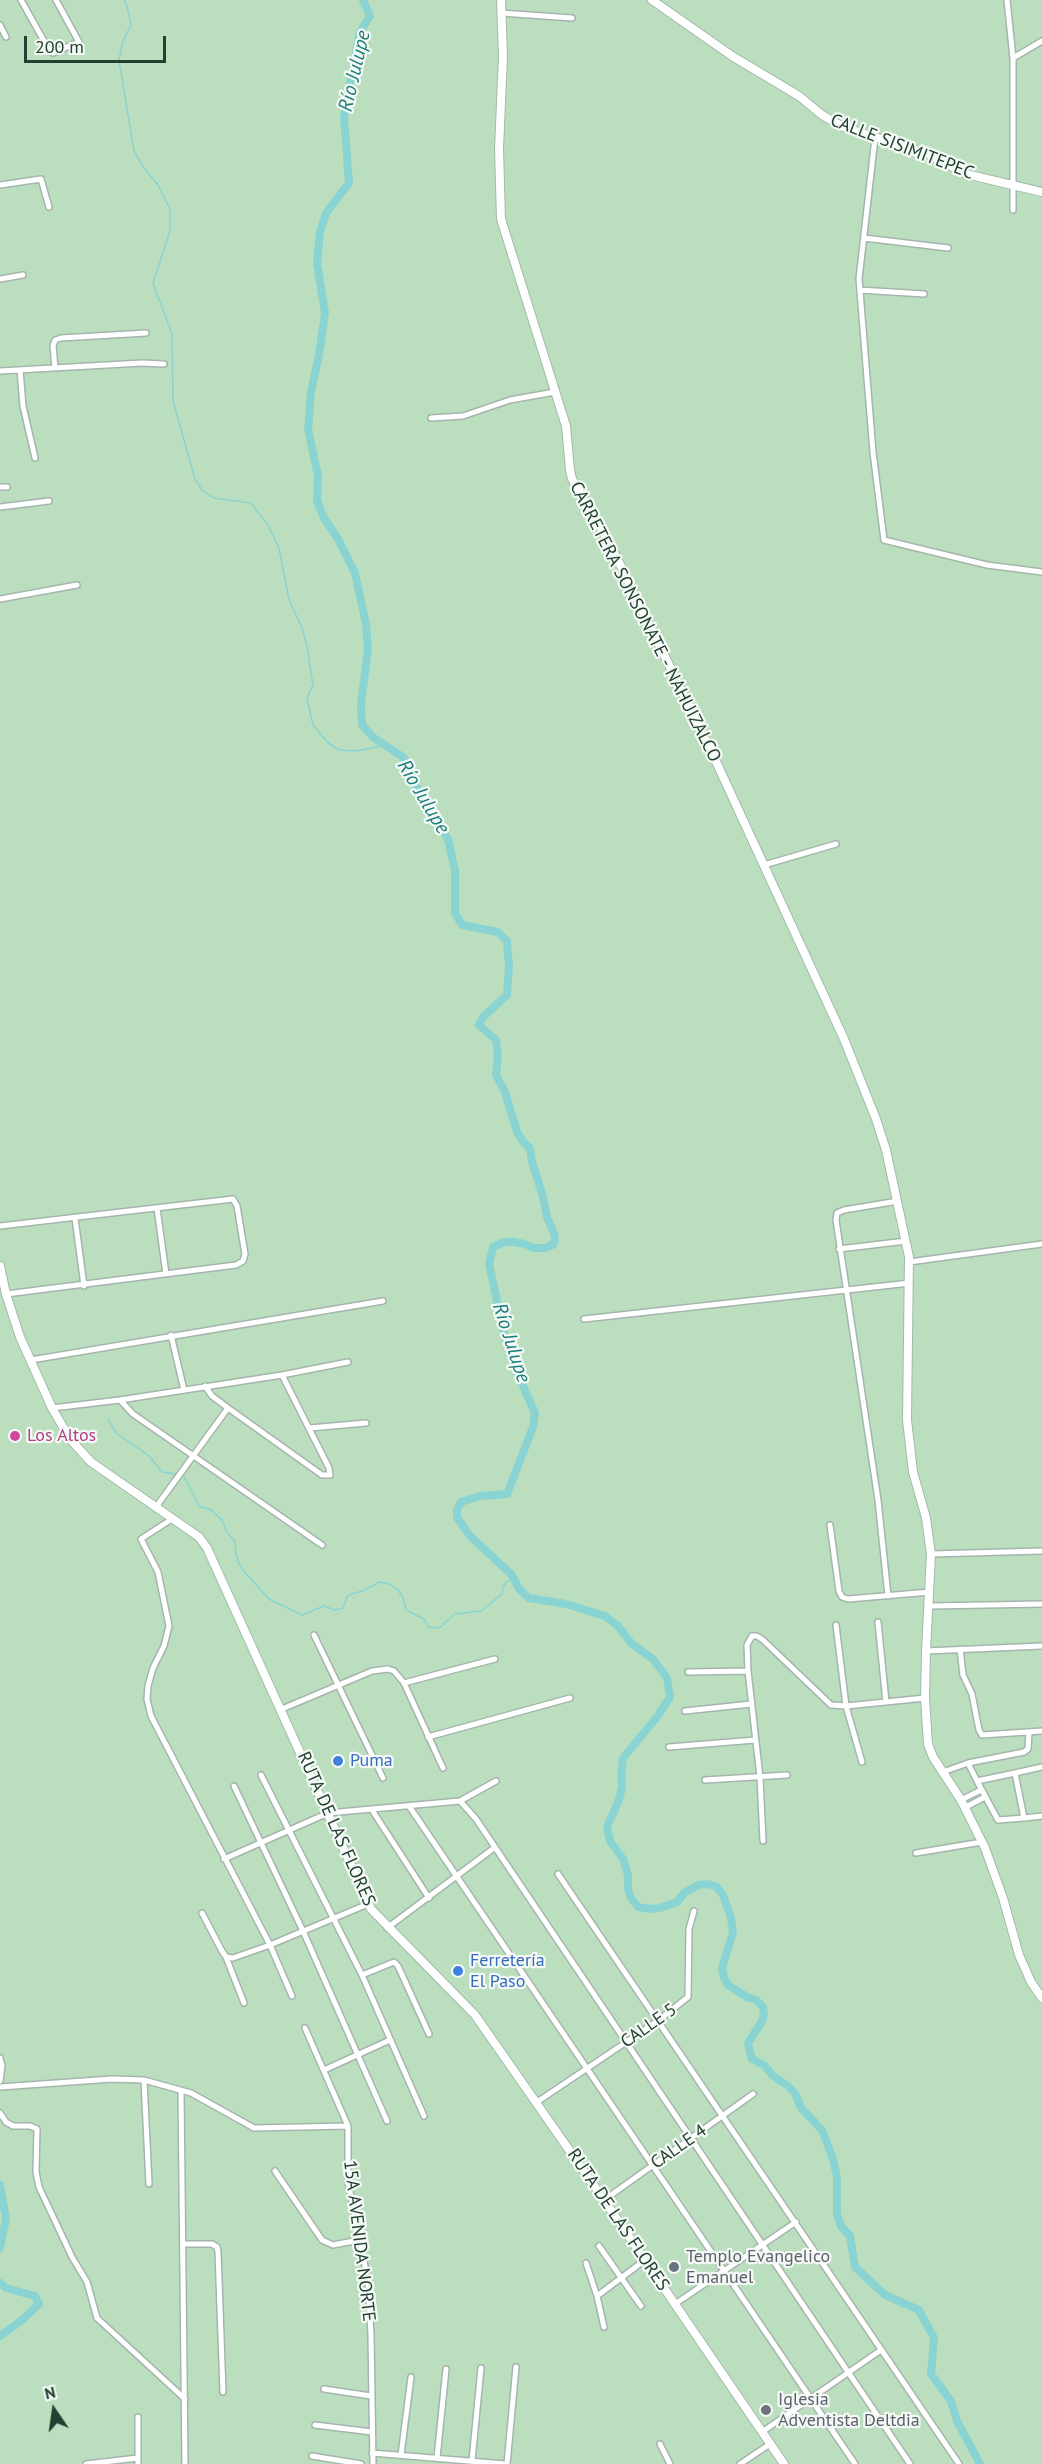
<!DOCTYPE html>
<html>
<head>
<meta charset="utf-8">
<style>
	body { margin:0 }
	#map { position:relative; width:1042px; height:2464px; overflow:hidden; background:#e3ede7; font-family:"PT Sans",sans-serif }
	canvas { display:block }
	.north { position:absolute; left:24px; top:2380px; width:60px; height:60px; -webkit-text-stroke:4px #f4f9f5; paint-order:stroke; rotate:347deg; font-size:16px; font-weight:700; line-height:24px; text-align:center; color:#223f32 }
	.north::after { content:''; display:block; margin:auto; width:21px; height:27px; background:#223f32; clip-path:polygon(50% 0,100% 100%,50% 72%,0 100%) }
	.scale { position:absolute; left:24px; top:36px; width:142px; height:27px; box-sizing:border-box; border:3px solid #223f32; border-top:0; padding-left:8px; font-size:18px; line-height:21px; white-space:nowrap; color:#223f32; -webkit-text-stroke:4px #f4f9f5; paint-order:stroke }
</style>
</head>
<body>
<div id="map">
<canvas width="1042" height="2464"></canvas>
<div class="north">N</div>
<div class="scale">200 m</div>
</div>
<script>
const ctx = document.querySelector('canvas').getContext('2d');
ctx.lineJoin = 'round';
function paint(path, color) { ctx.fillStyle = color; ctx.fill(path, 'evenodd'); }
const shape = rows => new Path2D(rows.map(r => 'M' + r).join(''));
function strokePath(path, color, width, dash) { ctx.strokeStyle = color; ctx.lineWidth = width; ctx.lineCap = dash ? 'butt' : 'round'; ctx.setLineDash(dash || []); ctx.stroke(path); }
function write(font, color, halo, rows, align = 'center') {
  ctx.font = font + ' "PT Sans",sans-serif'; ctx.lineWidth = 4.5; ctx.setLineDash([]); ctx.textBaseline = 'middle'; ctx.strokeStyle = halo; ctx.fillStyle = color; for (const [text, x, y, turn = 0] of rows) {
    ctx.save(); ctx.translate(x, y); ctx.rotate((+turn || 0) * Math.PI / 180); ctx.textAlign = isNaN(turn) ? turn : align; if (halo) ctx.strokeText(text, 0, 0); ctx.fillText(text, 0, 0); ctx.restore();
  }
}
paint(shape([
	[0,0,1042,0,1042,2464,0,2464]
]), '#bbdfbe');
strokePath(shape([
	[124,0,127,6,131,25,123,41,119,60,134,151,144,168,158,185,170,209,170,231,153,283,172,334,173,401,195,479,202,490,214,498,251,503,268,525,279,548,289,600,302,628,307,646,313,685,307,698,313,725,328,743,339,750,356,751,386,745],
	[108,1419,116,1433,149,1456,162,1472,176,1474],
	[184,1476,199,1506,211,1510,222,1520,227,1533,235,1541,236,1555,241,1568,269,1599,302,1615,324,1606,335,1610,343,1608,347,1597,351,1594,363,1591,380,1582,390,1584,397,1589,403,1597,406,1610,424,1619,428,1627,434,1628,441,1627,454,1614,481,1611,502,1594,503,1587,507,1581,513,1578]
]), '#89d4d2', 1.5);
strokePath(shape([
	[363,0,370,16,360,32,344,117,349,183,326,213,320,232,317,263,325,313,319,355,311,392,308,429,318,476,317,501,324,518,338,539,355,573,366,624,368,649,361,705,362,725,374,738,403,757,422,799,448,839,455,871,455,913,462,925,498,932,507,941,509,967,507,995,483,1017,479,1025,496,1040,498,1056,496,1075,505,1092,517,1132,524,1143,530,1148,532,1162,542,1193,547,1217,555,1236,554,1244,545,1248,533,1248,525,1244,513,1242,504,1242,493,1247,489,1264,504,1333,514,1366,535,1413,533,1427,507,1494,480,1496,461,1502,457,1510,457,1517,470,1536,512,1575,519,1589,529,1598,566,1604,605,1616,618,1626,631,1643,653,1659,667,1678,670,1697,657,1717,623,1758,621,1776,622,1787,619,1800,607,1827,610,1841,623,1859,628,1875,628,1889,631,1898,638,1907,650,1909,660,1908,677,1902,684,1893,698,1885,708,1884,717,1887,723,1895,731,1918,733,1932,722,1968,724,1978,728,1985,747,1997,756,2000,763,2007,764,2015,761,2023,748,2043,752,2059,764,2065,773,2076,788,2086,795,2093,801,2108,822,2130,833,2159,837,2177,837,2214,841,2226,850,2236,855,2267,885,2295,919,2310,934,2338,931,2374,951,2401,957,2421,980,2464],
	[0,2185,6,2219,0,2248],
	[0,2283,6,2288,35,2296,39,2304,21,2321,0,2336]
]), '#89d4d2', 8);
const street = shape([
	[21,0,49,50,53,53,79,42,56,0],
	[1007,0,1013,58,1013,210],
	[501,13,572,18],
	[0,25,6,37],
	[1013,58,1042,41],
	[875,138,859,279,873,452,884,540,987,565,1042,572],
	[0,185,41,179,49,207],
	[864,238,948,248],
	[0,279,23,275],
	[860,290,924,294],
	[55,368,53,346,55,340,61,338,146,333],
	[20,370,23,406,35,458],
	[0,371,142,363,164,364],
	[431,418,463,416,510,400,555,392],
	[0,487,7,487],
	[0,507,49,501],
	[0,599,77,585],
	[764,865,836,844],
	[157,1208,166,1274],
	[75,1218,84,1286],
	[0,1226,233,1199,237,1206,245,1254,243,1261,236,1265,6,1294],
	[839,1249,906,1241],
	[909,1262,1042,1244],
	[584,1319,910,1283],
	[171,1335,184,1390],
	[31,1360,383,1301],
	[205,1386,212,1396,228,1408,322,1475,330,1475,329,1468,282,1375],
	[120,1400,133,1414,322,1545],
	[52,1408,120,1400,282,1375,348,1362],
	[310,1428,366,1423],
	[156,1507,228,1408],
	[172,1519,141,1539,158,1572,169,1626,164,1646,153,1668,148,1686,147,1699,151,1716,270,1945,292,1996],
	[830,1525,839,1591,842,1597,848,1599,930,1592],
	[931,1554,1042,1551],
	[888,1596,878,1500,836,1220,837,1213,844,1210,898,1201],
	[930,1606,1042,1604],
	[878,1622,886,1702],
	[836,1625,846,1706,862,1762],
	[314,1635,383,1778],
	[960,1649,963,1675,972,1694,979,1730,982,1735,1042,1731],
	[926,1651,1042,1646],
	[688,1672,748,1671],
	[404,1683,495,1659],
	[282,1709,372,1671,388,1669,394,1671,404,1683,443,1768],
	[685,1711,751,1704],
	[428,1737,570,1698],
	[669,1747,755,1740],
	[968,1763,977,1781],
	[943,1772,968,1763,1024,1752,1028,1749,1029,1732],
	[1015,1773,1024,1818,998,1820,977,1781,1015,1773],
	[1015,1773,1042,1767],
	[261,1775,362,1975,424,2116],
	[705,1780,787,1775],
	[234,1786,303,1931,387,2121],
	[961,1800,981,1790],
	[460,1801,496,1781],
	[409,1806,855,2464],
	[964,1808,985,1797],
	[372,1810,429,1898],
	[1024,1818,1042,1816],
	[763,1841,760,1777,748,1671,747,1645,752,1636,757,1636,763,1640,831,1705,846,1706,925,1698],
	[916,1853,982,1842],
	[224,1859,328,1813,460,1801,476,1819,910,2464],
	[558,1874,959,2464],
	[202,1913,222,1951,226,1957,233,1958,270,1945,368,1904],
	[387,1928,494,1848],
	[226,1957,244,2003],
	[362,1975,394,1962,398,1966,429,2034],
	[305,2028,348,2126,348,2182,368,2281,371,2335,373,2464],
	[0,2058,2,2066,0,2081],
	[324,2070,390,2040],
	[144,2080,149,2184],
	[0,2087,112,2079,144,2080,191,2093,254,2128,348,2126],
	[181,2090,185,2464],
	[537,2102,659,2020,688,1997,689,1929,694,1911],
	[0,2113,6,2122,13,2126,30,2126,37,2129,36,2172,39,2187,72,2257,87,2282,97,2318,185,2399],
	[275,2171,322,2240,333,2245,359,2240],
	[604,2200,753,2094],
	[183,2244,212,2244,217,2247,218,2252,223,2392],
	[599,2246,641,2306],
	[586,2263,597,2296,604,2327],
	[597,2296,645,2260],
	[675,2304,796,2222],
	[324,2389,371,2396],
	[315,2425,372,2432],
	[762,2432,881,2350],
	[660,2444,670,2464],
	[372,2453,505,2464],
	[401,2455,411,2377],
	[312,2456,361,2464],
	[437,2458,446,2369],
	[472,2461,481,2368],
	[86,2464,138,2458],
	[138,2464,138,2417],
	[507,2464,516,2367],
	[740,2464,770,2444]
]);
const secondary = shape([
	[501,0,503,56,499,149,501,219,566,426,570,470,572,479,611,546,713,755,844,1039,876,1119,886,1150,909,1257,907,1420,913,1472,926,1518,931,1554,926,1651,925,1698,928,1744,933,1757,961,1800,985,1848,1003,1898,1019,1955,1031,1982,1042,1998],
	[652,0,732,56,799,96,822,115,843,127,928,154,966,174,1042,192],
	[0,1266,6,1294,20,1337,52,1408,70,1439,91,1462,199,1537,207,1548,371,1909,475,2015,604,2200,784,2464]
]);
strokePath(street, '#a5b5ad', 8);
strokePath(secondary, '#a1b9ac', 10);
strokePath(street, '#fff', 5);
strokePath(secondary, '#fff', 8);
for (const [x, y, r, color] of [
	[15,1436,6,"#d1479c"],
	[338,1761,6,"#3f7fe0"],
	[458,1971,6,"#3f7fe0"],
	[674,2267,6,"#6b7280"],
	[766,2410,6,"#6b7280"]
]) { const dot = new Path2D(); dot.arc(x, y, r, 0, 2 * Math.PI); ctx.fillStyle = color; ctx.fill(dot); strokePath(dot, '#f4f9f5', 2); }
write('18px', '#223f32', '#f4f9f5', [
	["CALLE SISIMITEPEC",902,147,21],
	["CARRETERA SONSONATE - NAHUIZALCO",645,622,63],
	["RUTA DE LAS FLORES",336,1829,66],
	["CALLE 5",649,2026,-35],
	["CALLE 4",679,2147,-35],
	["RUTA DE LAS FLORES",618,2220,56],
	["15A AVENIDA NORTE",359,2241,83]
]);
write('18px', '#b23c85', '#f4f9f5', [
	["Los Altos",27,1436]
], 'left');
write('18px', '#366cbe', '#f4f9f5', [
	["Puma",350,1761],
	["Ferretería",470,1961],
	["El Paso",470,1982]
], 'left');
write('18px', '#5b616d', '#f4f9f5', [
	["Templo Evangelico",686,2257],
	["Emanuel",686,2278],
	["Iglesia",778,2400],
	["Adventista Deltdia",778,2421]
], 'left');
write('italic 20px', '#197e7c', '#f4f9f5', [
	["Río Julupe",355,71,-77],
	["Río Julupe",423,797,59],
	["Río Julupe",511,1343,72]
]);
</script>
</body>
</html>
